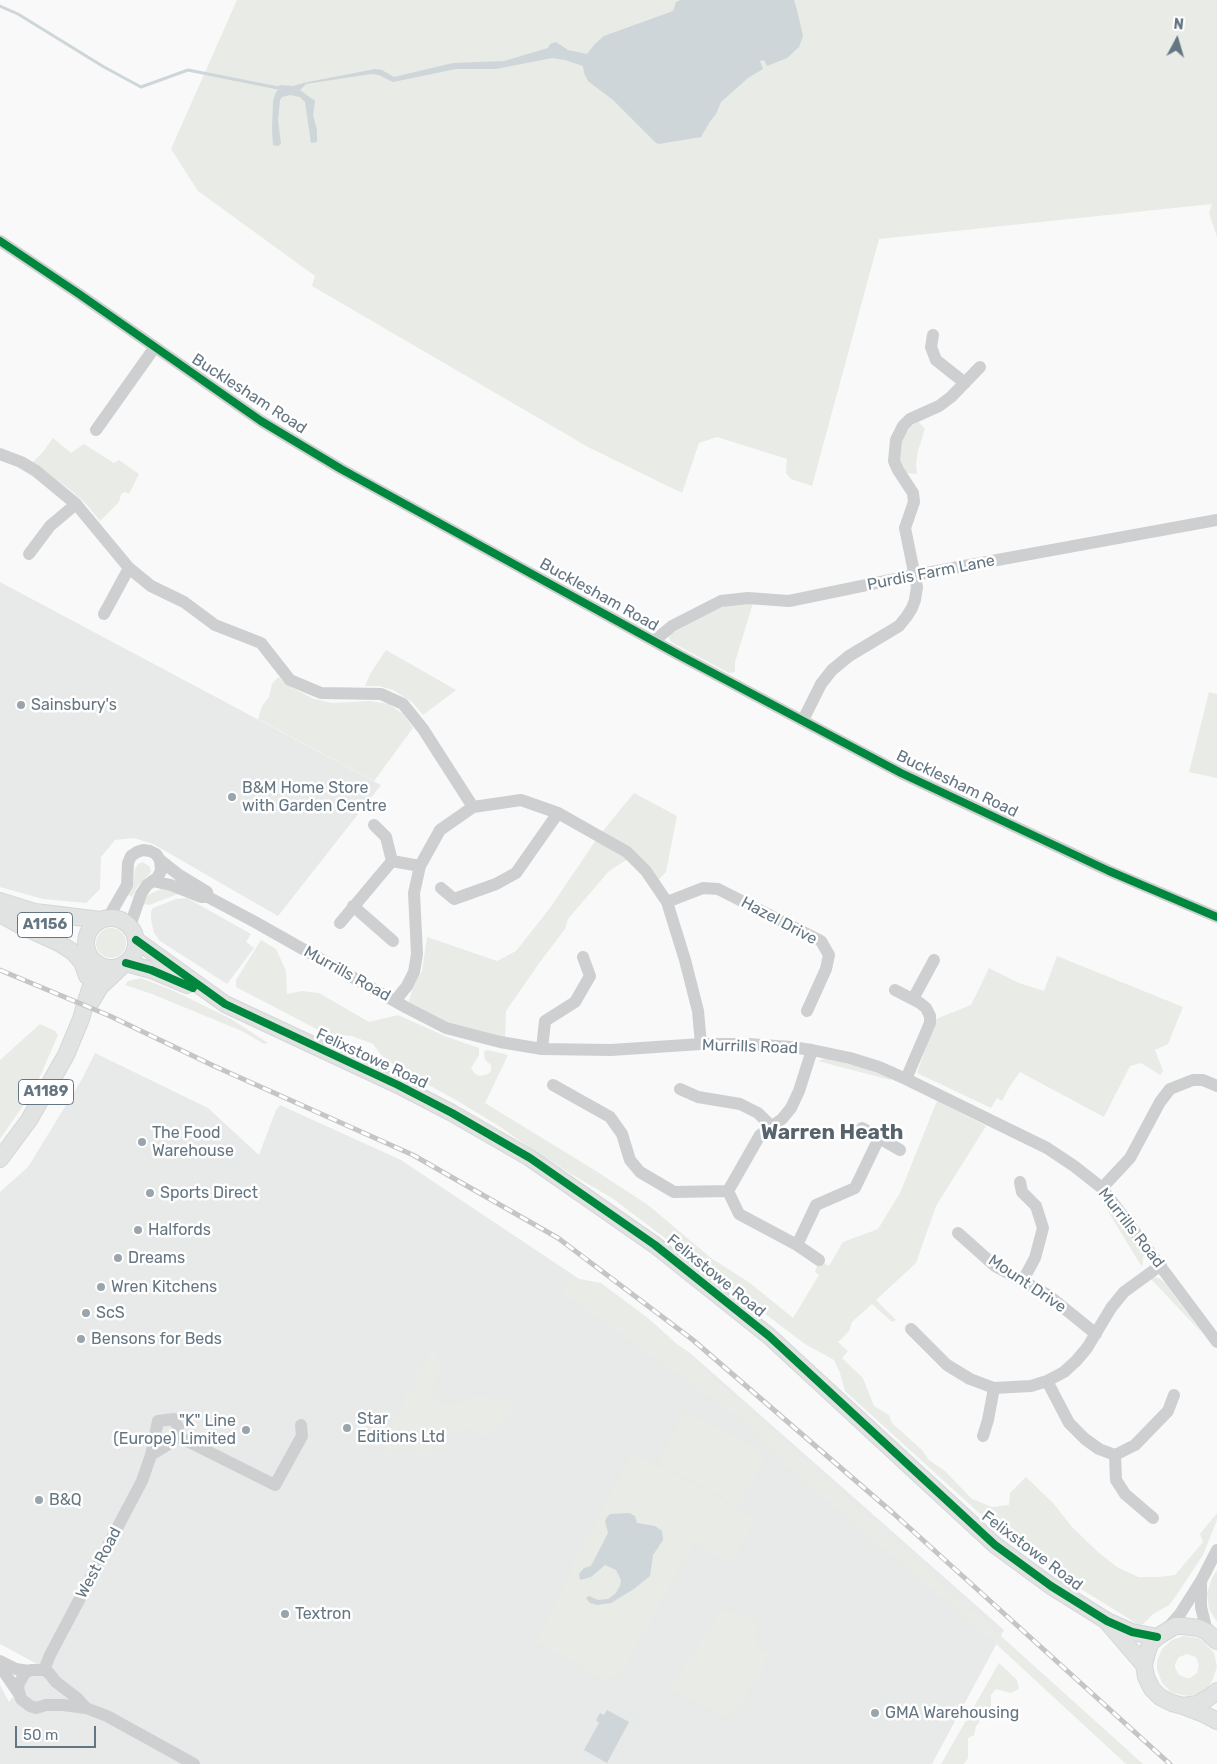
<!DOCTYPE html>
<html>
<head>
<meta charset="utf-8">
<style>
	body { margin:0 }
	#map { position:relative; width:1217px; height:1764px; overflow:hidden; background:#f9f9f9; font-family:Rubik,sans-serif }
	canvas { display:block }
	.north { position:absolute; left:1152px; top:15px; width:50px; height:50px; -webkit-text-stroke:4px #fff; paint-order:stroke; rotate:6deg; font-size:14px; font-weight:700; line-height:20px; text-align:center; color:#657683 }
	.north::after { content:''; display:block; margin:auto; width:18px; height:22px; background:#657683; clip-path:polygon(50% 0,100% 100%,50% 72%,0 100%) }
	.scale { position:absolute; left:15px; top:1726px; width:81px; height:22px; box-sizing:border-box; border:2px solid #657683; border-top:0; padding-left:6px; font-size:15px; line-height:18px; white-space:nowrap; color:#657683; -webkit-text-stroke:4px #fff; paint-order:stroke }
</style>
</head>
<body>
<div id="map">
<canvas width="1217" height="1764"></canvas>
<div class="north">N</div>
<div class="scale">50 m</div>
</div>
<script>
const ctx = document.querySelector('canvas').getContext('2d');
ctx.lineJoin = 'round';
function paint(path, color) { ctx.fillStyle = color; ctx.fill(path, 'evenodd'); }
const shape = rows => new Path2D(rows.map(r => 'M' + r).join(''));
function strokePath(path, color, width, dash) { ctx.strokeStyle = color; ctx.lineWidth = width; ctx.lineCap = dash ? 'butt' : 'round'; ctx.setLineDash(dash || []); ctx.stroke(path); }
function write(font, color, halo, rows, align = 'center') {
  ctx.font = font + ' Rubik,sans-serif'; ctx.lineWidth = 5; ctx.setLineDash([]); ctx.textBaseline = 'middle'; ctx.strokeStyle = halo; ctx.fillStyle = color; for (const [text, x, y, turn = 0] of rows) {
    ctx.save(); ctx.translate(x, y); ctx.rotate((+turn || 0) * Math.PI / 180); ctx.textAlign = isNaN(turn) ? turn : align; if (halo) ctx.strokeText(text, 0, 0); ctx.fillText(text, 0, 0); ctx.restore();
  }
}
paint(shape([
	[0,582,381,785,278,916,153,844,134,838,115,840,101,857,100,889,86,903,43,899,0,887],
	[187,898,251,934,246,942,254,948,227,984,160,941,154,933,151,920,151,912,153,908,176,899],
	[95,1053,208,1108,259,1155,276,1110,280,1105,401,1160,690,1353,1004,1630,932,1764,0,1764,0,1685,9,1702,37,1664,0,1644,0,1192,28,1167,82,1079]
]), '#e8e9e9');
paint(shape([
	[237,0,1217,0,1217,237,1209,213,1212,204,879,239,812,486,791,479,786,473,787,459,717,437,699,443,682,493,588,447,312,286,315,276,198,191,171,149],
	[918,421,925,429,918,451,916,464,917,474,905,473,898,464,900,443,906,432],
	[53,438,71,453,84,444,114,463,119,460,139,474,129,494,125,492,121,494,119,502,100,521,87,505,73,492,33,462,43,452],
	[753,603,735,662,735,672,729,673,671,642,669,638,670,634,727,605],
	[386,650,456,690,423,715,412,702,393,690,379,686,365,686,370,674],
	[278,677,293,688,314,699,332,703,370,701,389,704,403,714,413,728,374,781,258,719,262,706,269,697,272,684],
	[1209,692,1217,694,1217,778,1189,772],
	[634,793,677,816,666,872,654,884,631,857,609,871,568,919,565,929,540,962,506,1011,505,1043,407,1008,413,987,422,971,427,937,497,961,516,951,550,908,598,837],
	[143,862,150,867,151,872,137,887,132,897,128,895,133,884,135,869,138,864],
	[162,889,175,891,178,894,149,905,143,904,147,896,154,892],
	'96 943a15 15 0 1 1 30 0a15 15 0 1 1-30 0Z',
	[261,940,276,949,286,971,287,994,302,991,319,993,369,1022,398,1015,447,1037,479,1048,479,1055,471,1068,475,1074,480,1076,488,1074,491,1071,491,1065,485,1060,484,1051,488,1050,508,1055,485,1103,596,1171,648,1205,711,1258,750,1283,793,1318,819,1275,815,1272,819,1260,829,1266,843,1242,878,1229,900,1193,937,1101,986,1126,936,1206,916,1263,876,1300,896,1320,892,1322,872,1304,852,1322,849,1331,838,1342,848,1351,842,1358,863,1378,874,1406,889,1415,892,1423,922,1450,929,1460,945,1471,972,1499,992,1507,1009,1505,1010,1493,1026,1477,1053,1503,1072,1527,1098,1552,1117,1567,1138,1577,1159,1577,1175,1575,1203,1542,1200,1534,1217,1513,1217,1520,1203,1555,1178,1593,1169,1605,1153,1614,1143,1624,1139,1625,1052,1571,1044,1563,978,1512,845,1391,840,1373,834,1360,805,1344,612,1198,571,1174,523,1143,499,1126,456,1100,398,1068,382,1056,373,1044,352,1036,326,1034,236,987,236,980],
	[1057,956,1183,1007,1168,1044,1155,1050,1163,1071,1160,1075,1141,1063,1130,1066,1104,1117,1020,1072,1010,1086,1002,1101,997,1098,991,1108,917,1073,936,1019,971,1005,989,968,1019,983,1044,991],
	[141,978,174,991,231,1019,268,1043,264,1044,242,1031,152,994,125,985,128,981],
	[40,1024,55,1031,58,1035,34,1090,0,1139,0,1060],
	[827,1058,860,1067,891,1078,890,1080,818,1061],
	[1098,1195,1144,1254,1142,1267],
	[569,1277,601,1283,648,1318,1143,1764,1126,1764,995,1643,787,1467,736,1416,561,1292],
	[1153,1277,1159,1278,1166,1284,1202,1333,1150,1278],
	[432,1351,436,1353,440,1361,440,1372,433,1386,434,1398,439,1405,450,1406,482,1396,495,1402,502,1401,512,1396,514,1400,513,1409,501,1424,486,1436,464,1429,439,1439,435,1444,434,1452,431,1455,420,1456,412,1444,406,1443,387,1457,383,1455,382,1441,389,1433,393,1417,400,1413,405,1395,416,1383,417,1370],
	[686,1411,767,1455,739,1506,658,1462],
	[633,1452,757,1519,731,1563,694,1543,624,1669,617,1677,608,1679,603,1679,535,1641,574,1567,573,1563],
	[1217,1570,1217,1622,1209,1609,1207,1593,1212,1578],
	[721,1609,756,1620,758,1624,755,1635,757,1649,767,1652,768,1654,762,1671,752,1682,746,1697,739,1702,730,1719,671,1688],
	[1183,1636,1198,1638,1204,1642,1214,1653,1217,1667,1212,1681,1208,1687,1202,1692,1188,1696,1173,1693,1167,1688,1162,1683,1157,1669,1157,1661,1162,1649,1172,1640],
	[1187,1654,1196,1657,1199,1666,1197,1673,1190,1678,1186,1678,1179,1675,1175,1668,1175,1664,1179,1657],
	[999,1663,1017,1680,1019,1689,1011,1693,996,1689,991,1695,991,1706,986,1713,980,1716,979,1723,976,1726,974,1735,968,1738,968,1758,964,1764,941,1764]
]), '#e8ebe6');
paint(shape([
	[680,0,794,0,797,10,803,36,799,47,787,58,767,66,764,60,760,61,763,69,748,78,721,102,716,114,709,123,701,137,659,144,656,143,613,100,588,81,584,73,583,66,565,60,552,58,496,69,456,69,393,82,379,75,371,74,306,84,300,90,315,101,313,115,317,130,317,142,311,143,305,102,300,97,290,95,282,97,280,100,278,120,281,144,278,146,273,145,272,130,273,101,276,92,279,89,273,88,281,85,293,86,303,83,375,69,382,70,394,77,453,63,504,61,548,48,550,44,556,42,568,50,587,54,595,44,604,36,673,11,676,2],
	[629,1513,635,1516,637,1523,655,1526,662,1531,663,1540,653,1555,650,1576,634,1589,611,1603,597,1605,590,1603,586,1598,589,1596,598,1600,608,1599,615,1594,620,1586,621,1580,616,1570,605,1565,591,1577,580,1580,579,1574,584,1568,591,1566,608,1533,605,1521,607,1517,610,1514],
	[607,1710,629,1722,607,1763,584,1750,599,1723,596,1720,600,1713,604,1715]
]), '#ced6d9');
strokePath(shape([
	[0,6,18,14,104,67,141,87,188,70,278,88]
]), '#ced6d9', 3);
const major = shape([
	[0,901,35,912,101,920],
	[0,914,20,925,59,943,73,952,82,962,87,976],
	'86 943a25 25 0 1 1 50 0a25 25 0 1 1-50 0Z',
	[136,940,225,1004,398,1085,452,1113,530,1158,655,1245,769,1336,995,1545,1051,1586,1107,1621,1132,1632,1157,1637],
	[126,963,151,970,187,985],
	[91,1002,100,987,122,966],
	[0,1159,29,1120,66,1055,81,1019,87,998,94,977,94,961],
	[1108,1623,1144,1665],
	[1217,1641,1207,1632,1199,1628,1183,1626,1175,1626,1157,1637,1150,1644,1147,1653,1144,1665,1146,1677,1152,1689,1160,1697,1172,1703,1183,1706,1197,1704,1208,1698,1217,1691],
	[1183,1706,1204,1714,1217,1721]
]);
strokePath(major, '#d5d6d7', 18);
strokePath(shape([
	[0,241,79,294,261,421,341,469,679,655,901,773,1109,871,1217,917],
	[933,335,931,347,936,360,965,383],
	[96,430,155,347],
	[0,454,21,462,36,471,76,504,129,568,151,586,184,602,215,625,261,643,290,680,321,693,381,694,403,704,423,729,473,807],
	[29,554,50,526,76,504],
	[104,614,129,568],
	[654,641,672,626,721,601,748,598,789,601,915,575,1217,520],
	[803,720,821,684,832,670,849,656,899,626,907,616,912,608,915,600,917,587,905,528,914,502,913,493,898,470,894,461,896,440,903,426,910,419,939,406,951,397,980,367],
	[374,825,386,837,392,861],
	[160,860,179,875,207,892,208,897],
	[152,881,171,885,201,897,208,897,255,922,407,1008,446,1028,500,1042,542,1049,611,1050,701,1044,748,1044,791,1047,812,1050,850,1058,879,1067,906,1079,1047,1148,1074,1166,1102,1188,1217,1342],
	[441,888,454,899,496,884,516,873,558,813],
	[667,902,703,888,718,889,821,941,829,955,826,969,807,1011],
	[353,906,393,941],
	[108,918,127,885,128,863,131,856,137,852,143,850,150,851,156,854,160,860,161,871,157,878,147,885,141,894,130,926],
	[340,923,392,861,420,866],
	[895,990,920,1003,926,1008,930,1016,930,1023,906,1079],
	[913,999,934,960],
	[395,1001,407,986,414,972,417,954,414,893,420,866,440,830,473,807,521,800,558,813,627,852,646,871,667,902,685,960,698,1011,701,1044],
	[542,1049,545,1021,575,1002,590,976,583,957],
	[812,1050,799,1091,791,1108,782,1119,760,1135,728,1191,739,1214,797,1245,819,1260],
	[553,1085,610,1117,622,1134,630,1160,640,1172,674,1192,728,1191],
	[680,1089,698,1097,740,1104,758,1113,771,1126],
	[862,1128,900,1150],
	[1020,1182,1022,1192,1036,1206,1043,1228,1035,1258,1023,1280],
	[1102,1188,1130,1158,1160,1102,1170,1089,1193,1080,1203,1080,1217,1086],
	[958,1233,995,1266,1048,1295,1096,1334],
	[797,1245,816,1205,855,1188,879,1138],
	[911,1329,947,1365,970,1379,994,1388,1031,1386,1047,1381,1064,1372,1076,1361,1087,1348,1111,1308,1124,1292,1161,1265],
	[1047,1381,1069,1423,1085,1439,1099,1449,1115,1455,1135,1445,1168,1411,1174,1395],
	[177,1436,275,1485,302,1436,301,1425],
	[983,1436,988,1420,994,1388],
	[1115,1455,1116,1480,1125,1494,1153,1518],
	[1201,1581,1201,1607,1207,1632],
	[1166,1630,1180,1614,1201,1581,1217,1550],
	[0,1661,16,1669,29,1671],
	[0,1666,19,1694],
	[44,1670,50,1655,142,1481,151,1455,158,1421,174,1419,178,1427,177,1436,172,1442,151,1455],
	[86,1708,77,1698,56,1682,49,1673,44,1670,31,1670,25,1673,19,1683,18,1688,21,1699,30,1706,36,1708,46,1705,63,1705,86,1708,107,1716,194,1764]
]), '#cecfd0', 12);
strokePath(major, '#e1e2e2', 16);
const rail = shape([
	[0,970,110,1016,214,1066,413,1155,558,1238,693,1340,893,1513,1170,1764]
]);
strokePath(rail, '#c3c5c6', 5);
strokePath(rail, '#fff', 3, [9]);
strokePath(shape([
	[0,241,79,294,261,421,341,469,679,655,901,773,1109,871,1217,917],
	[136,940,225,1004,398,1085,452,1113,530,1158,655,1245,769,1336,995,1545,1051,1586,1107,1621,1132,1632,1157,1637],
	[126,963,151,970,193,988]
]), '#00873e', 8);
for (const [x, y, r, color] of [
	[21,705,5,"#99a4ac"],
	[232,797,5,"#99a4ac"],
	[142,1142,5,"#99a4ac"],
	[150,1193,5,"#99a4ac"],
	[138,1230,5,"#99a4ac"],
	[118,1258,5,"#99a4ac"],
	[101,1287,5,"#99a4ac"],
	[86,1313,5,"#99a4ac"],
	[81,1339,5,"#99a4ac"],
	[347,1428,5,"#99a4ac"],
	[246,1430,5,"#99a4ac"],
	[39,1500,5,"#99a4ac"],
	[285,1614,5,"#99a4ac"],
	[875,1713,5,"#99a4ac"]
]) { const dot = new Path2D(); dot.arc(x, y, r, 0, 2 * Math.PI); ctx.fillStyle = color; ctx.fill(dot); strokePath(dot, '#fff', 2); }
for (const [x, y, w] of [
	[45,925,55],
	[46,1092,55]
]) { const box = new Path2D(); box.roundRect(x - w / 2, y - 12.5, w, 25, 4); ctx.fillStyle = '#fff'; ctx.fill(box); strokePath(box, '#657683', 1); }
write('bold 15px', '#657683', null, [
	["A1156",45,925],
	["A1189",46,1092]
]);
write('16px', '#657683', '#fff', [
	["Bucklesham Road",249,394,33],
	["Purdis Farm Lane",931,573,-11],
	["Bucklesham Road",599,595,29],
	["Bucklesham Road",957,784,26],
	["Hazel Drive",779,921,28],
	["Murrills Road",347,974,29],
	["Murrills Road",750,1047,2],
	["Felixstowe Road",372,1059,25],
	["Murrills Road",1131,1228,52],
	["Felixstowe Road",716,1276,39],
	["Mount Drive",1027,1284,34],
	["Felixstowe Road",1032,1551,37],
	["West Road",99,1563,-62]
]);
write('16px', '#657683', '#fff', [
	["Sainsbury's",31,705],
	["B&M Home Store",242,788],
	["with Garden Centre",242,806],
	["The Food",152,1133],
	["Warehouse",152,1151],
	["Sports Direct",160,1193],
	["Halfords",148,1230],
	["Dreams",128,1258],
	["Wren Kitchens",111,1287],
	["ScS",96,1313],
	["Bensons for Beds",91,1339],
	["Star",357,1419],
	["Editions Ltd",357,1437],
	["\"K\" Line",236,1421,"right"],
	["(Europe) Limited",236,1439,"right"],
	["B&Q",49,1500],
	["Textron",295,1614],
	["GMA Warehousing",885,1713]
], 'left');
write('bold 21px', '#57646e', '#fff', [
	["Warren Heath",832,1133]
]);
</script>
</body>
</html>
